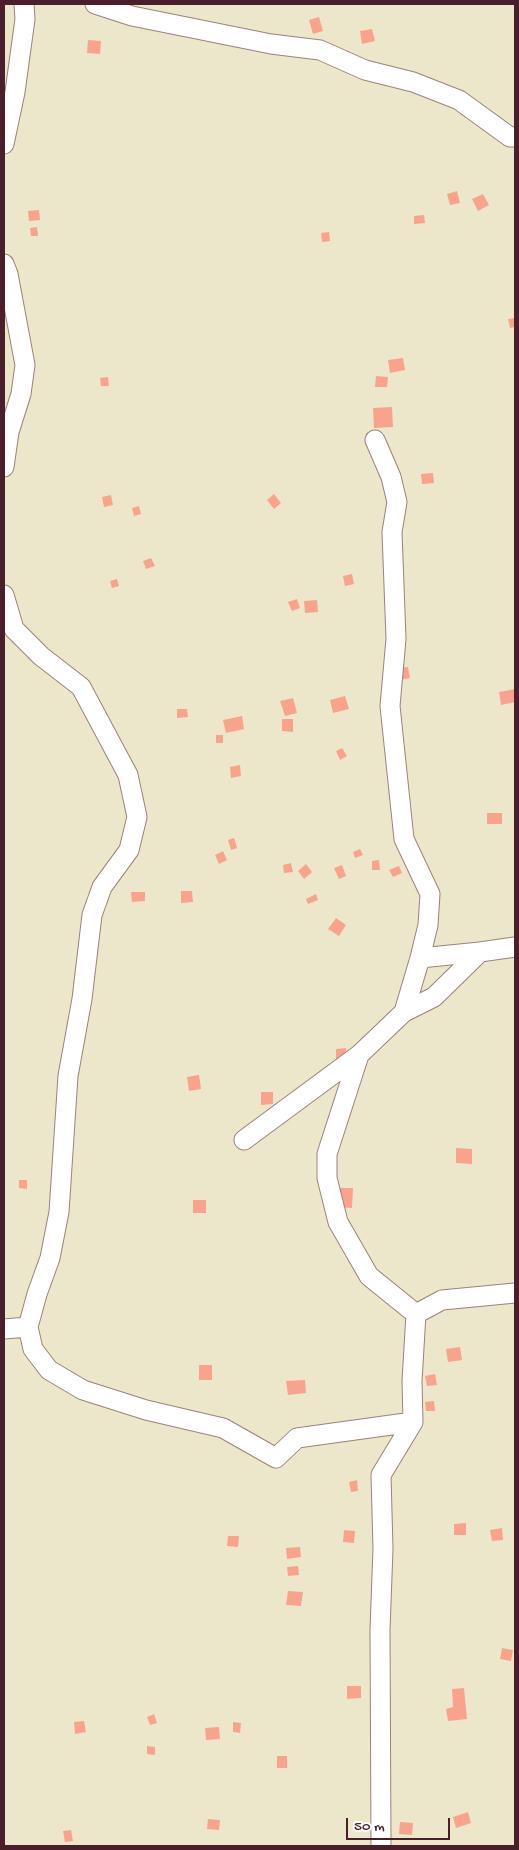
<!DOCTYPE html>
<html>
<head>
<meta charset="utf-8">
<style>
	body { margin:0 }
	#map { position:relative; width:519px; height:1850px; overflow:hidden; background:#ece7cb; font-family:"Gochi Hand",sans-serif }
	canvas { display:block }
	.frame { position:absolute; inset:0; border:5px solid #4a1f2b; pointer-events:none }
	.scale { position:absolute; left:346px; top:1818px; width:104px; height:22px; box-sizing:border-box; border:2px solid #4a1f2b; border-top:0; padding-left:6px; font-size:15px; line-height:18px; white-space:nowrap; color:#4a1f2b; -webkit-text-stroke:4px #fff; paint-order:stroke }
</style>
</head>
<body>
<div id="map">
<canvas width="519" height="1850"></canvas>
<div class="frame"></div>
<div class="scale">50 m</div>
</div>
<script>
const ctx = document.querySelector('canvas').getContext('2d');
ctx.lineJoin = 'round';
function paint(path, color) { ctx.fillStyle = color; ctx.fill(path, 'evenodd'); }
const shape = rows => new Path2D(rows.map(r => 'M' + r).join(''));
function strokePath(path, color, width, dash) { ctx.strokeStyle = color; ctx.lineWidth = width; ctx.lineCap = dash ? 'butt' : 'round'; ctx.setLineDash(dash || []); ctx.stroke(path); }
paint(shape([
	[319,17,323,31,313,34,309,20],
	[372,29,375,41,362,44,360,31],
	[88,40,101,41,100,54,87,53],
	[457,191,460,203,450,205,447,194],
	[483,194,489,205,478,211,472,199],
	[39,210,40,220,29,221,28,211],
	[424,215,425,223,414,224,414,216],
	[37,227,38,236,31,236,30,228],
	[329,232,330,241,322,242,321,233],
	[515,318,515,327,510,328,508,319],
	[403,358,405,370,390,373,388,360],
	[376,376,388,377,387,387,375,387],
	[108,377,109,386,101,386,100,378],
	[392,407,393,427,374,428,373,408],
	[433,473,434,483,422,484,421,474],
	[274,494,281,503,274,509,267,500],
	[111,495,113,505,104,507,102,497],
	[139,506,141,514,134,516,132,508],
	[151,558,155,566,146,569,143,561],
	[352,574,354,584,345,586,343,576],
	[117,579,119,586,112,588,110,581],
	[297,599,300,608,292,611,288,602],
	[317,600,318,612,305,613,304,601],
	[408,667,410,678,400,680,398,668],
	[515,689,515,702,501,705,499,692],
	[345,696,349,709,333,713,330,700],
	[293,698,297,713,285,716,280,701],
	[177,709,187,709,188,717,177,718],
	[242,716,244,729,226,733,223,720],
	[282,719,293,719,293,732,282,731],
	[216,735,223,735,223,743,216,743],
	[342,748,347,756,340,760,336,751],
	[240,765,241,776,231,778,230,767],
	[487,813,502,813,502,824,487,824],
	[234,838,237,848,231,850,228,840],
	[360,849,363,855,355,858,353,852],
	[223,851,227,860,219,864,215,855],
	[379,860,380,870,372,870,372,861],
	[291,863,293,872,284,873,283,865],
	[306,864,312,872,304,879,298,871],
	[342,865,346,876,339,879,334,868],
	[399,866,402,873,393,877,389,870],
	[181,891,192,891,193,902,181,903],
	[131,892,145,892,145,901,132,902],
	[316,894,318,900,308,904,306,899],
	[336,918,346,925,339,936,328,929],
	[346,1048,347,1059,336,1060,336,1049],
	[199,1075,201,1089,189,1091,187,1077],
	[261,1092,273,1092,273,1104,261,1105],
	[456,1148,472,1149,472,1164,456,1163],
	[19,1180,27,1180,27,1189,19,1188],
	[339,1188,353,1188,352,1208,337,1207],
	[193,1200,206,1200,206,1213,193,1213],
	[460,1347,462,1360,448,1362,446,1349],
	[199,1365,212,1365,212,1380,199,1380],
	[435,1374,437,1385,427,1386,425,1376],
	[305,1380,306,1393,288,1395,286,1381],
	[434,1401,435,1411,426,1411,425,1402],
	[357,1480,358,1491,351,1492,349,1482],
	[466,1523,466,1535,454,1535,454,1524],
	[502,1528,503,1540,492,1541,490,1530],
	[344,1530,355,1531,354,1543,343,1542],
	[228,1536,239,1536,238,1547,227,1546],
	[300,1547,301,1557,287,1559,286,1548],
	[298,1566,299,1575,288,1576,287,1567],
	[288,1591,303,1592,301,1606,286,1605],
	[502,1648,513,1650,511,1661,500,1659],
	[347,1686,361,1686,361,1698,347,1699],
	[464,1688,467,1719,448,1721,446,1709,453,1707,452,1689],
	[154,1714,157,1723,150,1725,147,1717],
	[84,1721,86,1732,75,1734,74,1722],
	[233,1722,241,1723,240,1733,233,1732],
	[219,1727,220,1739,206,1740,205,1728],
	[147,1746,155,1747,155,1755,147,1754],
	[277,1756,287,1756,287,1768,277,1768],
	[468,1812,471,1823,456,1828,453,1817],
	[208,1819,220,1820,219,1830,207,1829],
	[400,1822,413,1823,412,1835,399,1834],
	[71,1830,73,1841,65,1842,63,1831]
]), '#f9a38d');
const minor = shape([
	[95,4,132,16,271,44,320,50,365,70,413,82,459,100,510,137,515,137],
	[4,144,15,92,25,19,24,4],
	[4,264,8,274,25,365,21,394,9,432,4,467],
	[375,440,391,477,397,502,392,532,396,639,390,706,404,839,430,894,428,925,420,958],
	[4,595,14,629,41,656,81,687,128,775,137,817,129,850,102,887,92,915,82,999,68,1076,59,1212,50,1258,37,1294,28,1327,4,1329],
	[404,1012,434,997,480,952,515,947],
	[359,1055,327,1154,327,1178,338,1222,369,1276,416,1314],
	[244,1140,359,1055,404,1012,420,958,480,952],
	[28,1327,33,1349,49,1370,83,1390,146,1410,223,1428,276,1458,297,1438,413,1422],
	[381,1846,380,1630,383,1549,381,1475,413,1422,412,1381,416,1314,442,1300,515,1293]
]);
strokePath(minor, '#9b837b', 21);
strokePath(minor, '#fff', 19);
</script>
</body>
</html>
